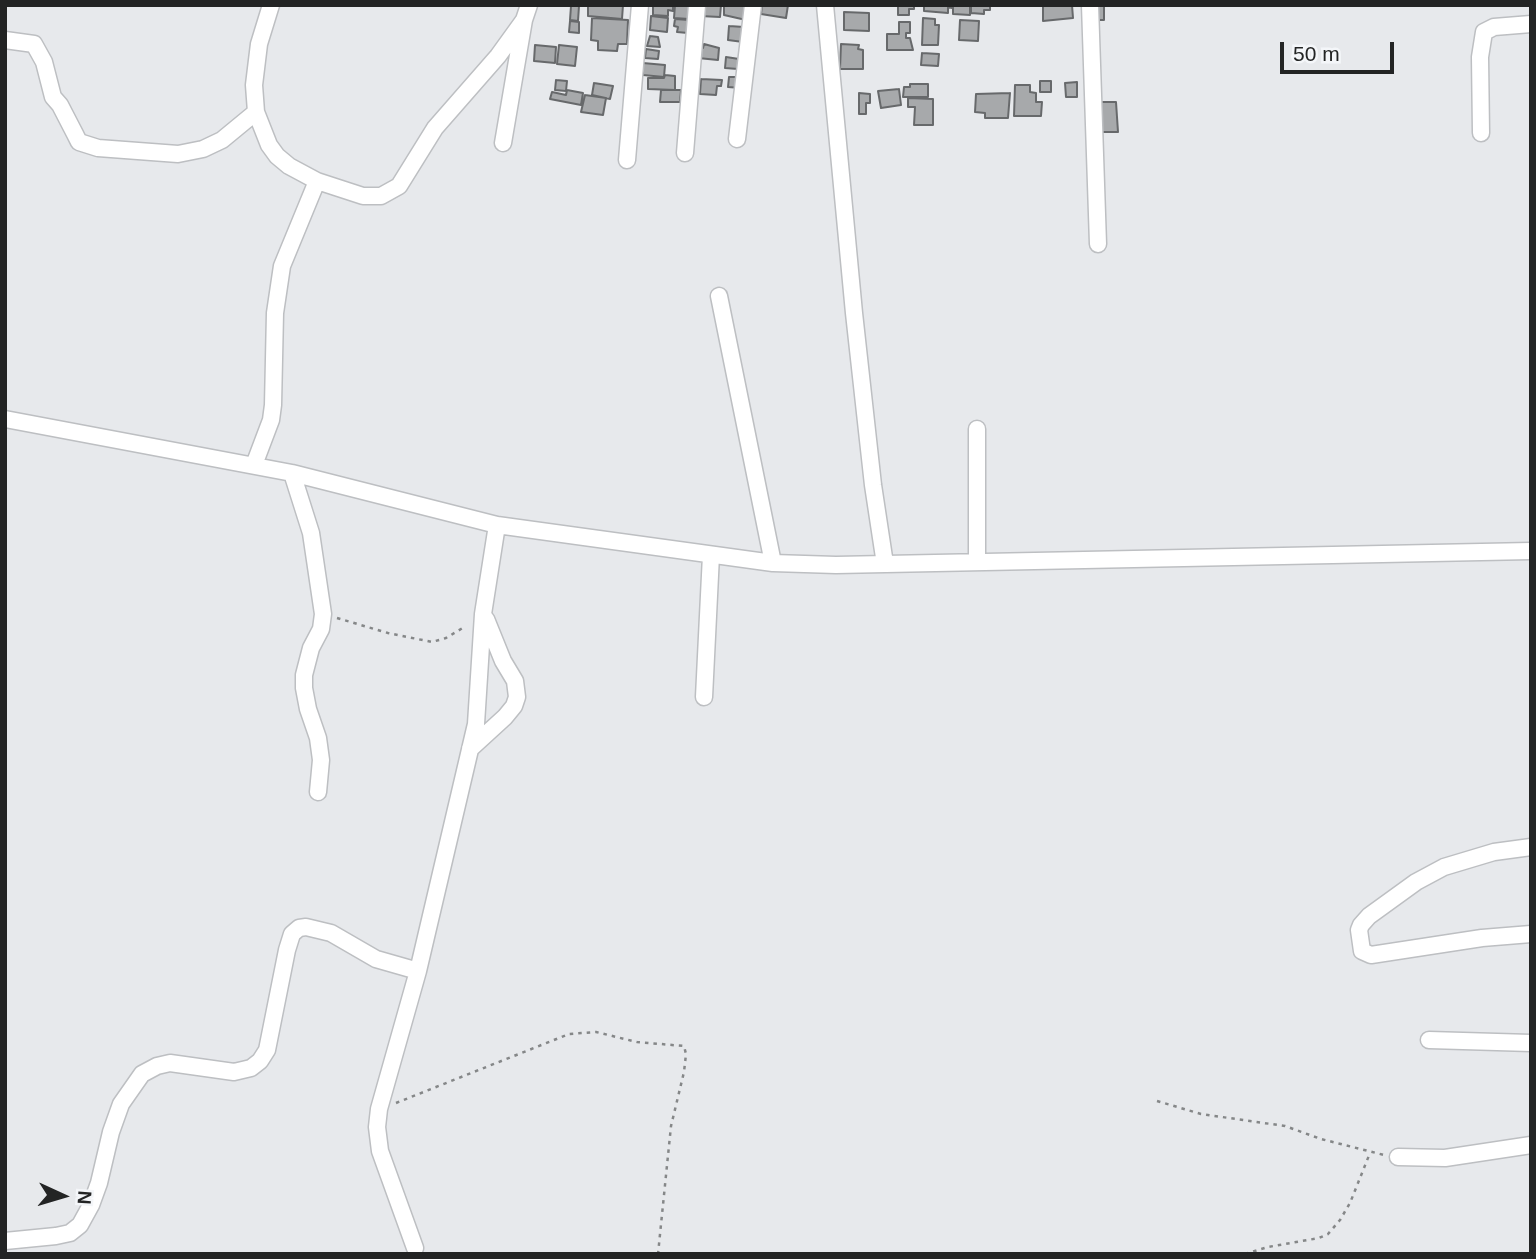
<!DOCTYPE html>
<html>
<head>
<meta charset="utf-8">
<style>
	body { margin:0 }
	#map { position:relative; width:1536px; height:1259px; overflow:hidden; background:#e7e9ec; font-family:Arial,sans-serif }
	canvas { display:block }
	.frame { position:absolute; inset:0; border:7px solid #232424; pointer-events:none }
	.north { position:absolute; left:28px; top:1161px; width:70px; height:70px; -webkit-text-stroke:5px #f4f6f9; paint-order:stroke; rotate:94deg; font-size:19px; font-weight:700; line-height:28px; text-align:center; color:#232424 }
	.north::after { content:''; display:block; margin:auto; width:24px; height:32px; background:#232424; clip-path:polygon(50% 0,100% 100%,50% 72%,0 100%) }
	.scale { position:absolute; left:1280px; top:42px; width:114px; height:32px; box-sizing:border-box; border:4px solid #232424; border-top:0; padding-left:9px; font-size:21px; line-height:24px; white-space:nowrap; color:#232424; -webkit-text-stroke:5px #f4f6f9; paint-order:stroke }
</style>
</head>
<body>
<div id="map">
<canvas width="1536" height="1259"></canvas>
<div class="frame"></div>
<div class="north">N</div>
<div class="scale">50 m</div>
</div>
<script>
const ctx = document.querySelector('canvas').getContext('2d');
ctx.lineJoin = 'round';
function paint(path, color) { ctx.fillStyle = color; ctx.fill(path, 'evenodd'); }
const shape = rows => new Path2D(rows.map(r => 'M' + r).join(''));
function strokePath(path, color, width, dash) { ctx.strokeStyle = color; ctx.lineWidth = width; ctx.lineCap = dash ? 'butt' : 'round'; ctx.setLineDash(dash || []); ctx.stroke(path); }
const building = shape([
	[587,5,579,6,578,21,570,20,571,6,567,5,587,5],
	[588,5,623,5,622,19,588,16,588,5],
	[653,5,673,5,673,11,668,10,668,16,653,15,653,5],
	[675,5,690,5,689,19,674,18,675,5],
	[701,5,721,5,720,17,700,16,701,5],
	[724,5,748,5,746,20,724,15,724,5],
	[762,5,788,5,786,18,761,14,762,5],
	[898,5,914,5,914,9,909,9,909,15,898,15,898,5],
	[924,5,952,5,952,8,948,7,948,13,924,11,924,5],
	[953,5,970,5,970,15,953,14,953,5],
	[971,5,990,5,990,10,984,10,984,14,971,13,971,5],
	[1043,5,1072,5,1073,18,1043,21,1043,5],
	[1093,5,1104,5,1104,20,1092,20,1093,5],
	[844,12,869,13,869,31,844,30,844,12],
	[651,16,668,18,667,32,650,30,651,16],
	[592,18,628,20,627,44,618,44,617,51,598,50,598,41,591,40,592,18],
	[923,18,935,19,935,25,939,25,938,45,922,45,923,18],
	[675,19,689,20,688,33,677,32,678,27,674,26,675,19],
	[960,20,979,21,978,41,959,40,960,20],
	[570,21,579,22,579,33,569,32,570,21],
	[899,22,910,22,910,33,906,33,906,38,910,38,913,50,887,50,887,34,899,34,899,22],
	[729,26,744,27,743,42,728,40,729,26],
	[650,36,658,37,660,47,647,46,650,36],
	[704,44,719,48,718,60,698,58,699,48,703,48,704,44],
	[841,44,859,45,858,49,863,50,863,69,840,69,841,44],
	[535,45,556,47,555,63,534,61,535,45],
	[559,45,577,47,575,66,557,64,559,45],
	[646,49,659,51,658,59,645,58,646,49],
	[922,53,939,54,938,66,921,65,922,53],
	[726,57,739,59,738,69,725,68,726,57],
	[643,63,665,65,664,77,643,75,643,63],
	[665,75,675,76,675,90,648,89,648,78,664,78,665,75],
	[729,77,739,77,741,88,728,87,729,77],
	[701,79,722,80,721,86,717,86,716,95,700,94,701,79],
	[556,80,567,81,566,91,555,90,556,80],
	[1040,81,1051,81,1051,92,1040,92,1040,81],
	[1077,82,1077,97,1066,97,1065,83,1077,82],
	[594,83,613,86,610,99,592,95,594,83],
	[910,84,928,84,928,97,903,97,904,87,910,87,910,84],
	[1015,85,1030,85,1030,92,1036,93,1036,102,1042,102,1041,116,1014,116,1015,85],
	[899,89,901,105,881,108,878,91,899,89],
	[567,90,583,93,581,105,550,99,552,92,566,95,567,90],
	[661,90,681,90,680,102,660,102,661,90],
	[859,93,870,94,870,103,866,103,866,114,859,114,859,93],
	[1010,93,1008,118,985,118,985,113,975,112,976,94,1010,93],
	[585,95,606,98,603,115,581,112,585,95],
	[908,98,933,99,933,125,914,125,915,107,908,107,908,98],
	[1099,102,1116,102,1118,132,1101,132,1099,102]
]);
paint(building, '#a7a9ab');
strokePath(building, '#67696b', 2);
const minor = shape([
	[271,5,259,44,254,85,256,112,269,145,277,156,289,166,317,181,363,196,381,196,399,186,435,128,498,56,524,20],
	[825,5,854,313,873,485,885,564],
	[1090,5,1098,244],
	[5,40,34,44,44,62,53,97,60,105,75,134,79,142,98,148,178,154,203,149,222,140,256,112],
	[1481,133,1480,57,1484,32,1494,27,1531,24],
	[737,139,753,5],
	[503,143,524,20,529,5],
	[685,153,697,5],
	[627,160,640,5],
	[719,296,773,563],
	[5,419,292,473,497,525,773,563,836,565,1531,551],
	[254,465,271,420,273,405,275,313,282,266,317,181],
	[292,473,311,533,323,614,321,629,311,648,304,675,304,688,308,709,318,738,321,760,318,792],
	[977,562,977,429],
	[704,697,711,555],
	[470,749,505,717,514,706,517,697,515,681,503,661,486,619],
	[1531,847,1494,852,1444,867,1416,882,1369,916,1361,925,1359,930,1362,951,1371,955,1482,938,1531,934],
	[1429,1040,1531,1043],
	[1398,1157,1445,1158,1531,1145],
	[5,1241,56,1236,70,1233,80,1225,91,1205,99,1183,111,1132,121,1104,142,1074,157,1066,170,1063,234,1072,251,1068,260,1061,267,1050,287,950,292,934,299,928,306,927,331,933,376,959,418,971],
	[415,1248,380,1151,377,1127,379,1109,418,971,476,724,483,614,497,525]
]);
strokePath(minor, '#bdbfc2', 19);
strokePath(shape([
	[337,618,388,633,432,642,446,638,466,626],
	[1157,1101,1201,1114,1285,1126,1321,1139,1384,1155],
	[396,1103,569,1034,596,1032,637,1042,684,1046,686,1054,684,1072,671,1126,658,1254],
	[1245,1254,1268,1247,1319,1238,1328,1234,1340,1220,1350,1203,1370,1153]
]), '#858788', 2.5, [3.5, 5]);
strokePath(minor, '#fff', 16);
</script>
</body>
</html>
